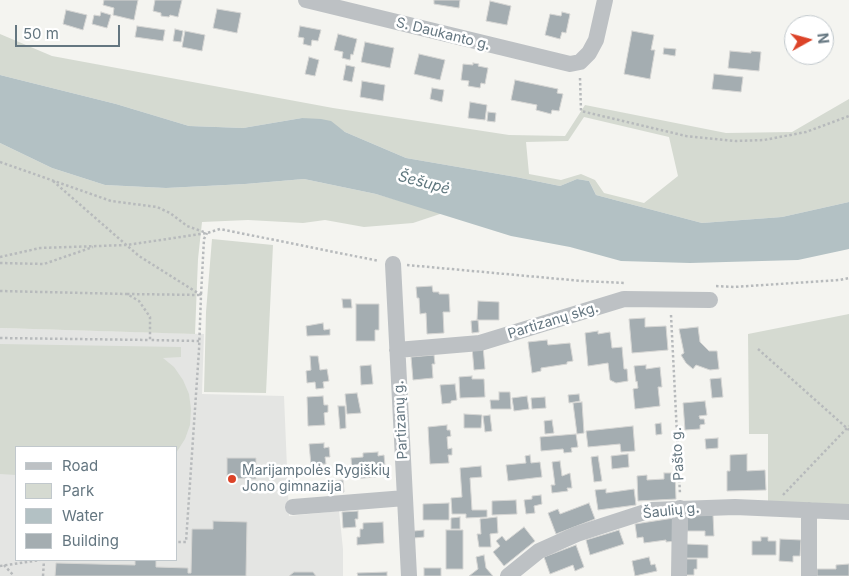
<!DOCTYPE html>
<html>
<head>
<meta charset="utf-8">
<style>
	body { margin:0 }
	#map { position:relative; width:849px; height:576px; overflow:hidden; background:#f4f4f0; font-family:Inter,sans-serif }
	canvas { display:block }
	.legend { position:absolute; left:15px; top:446px; width:162px; height:115px; box-sizing:border-box; background:#fff; border:1px solid #c1c8cc; margin:0; padding:6px 9px; list-style:none; font-size:15px; color:#647680 }
	.legend li { display:flex; align-items:center; gap:10px; height:25px }
	.legend b { width:25px; border:1px solid #c1c8cc }
	.north { position:absolute; left:784px; top:15px; width:50px; height:50px; box-sizing:border-box; background:#fff; border:1px solid #c1c8cc; border-radius:50%; rotate:83deg; font-size:14px; font-weight:700; line-height:20px; text-align:center; color:#647680 }
	.north::after { content:''; display:block; margin:auto; width:18px; height:22px; background:#dc4328; clip-path:polygon(50% 0,100% 100%,50% 72%,0 100%) }
	.scale { position:absolute; left:15px; top:25px; width:105px; height:22px; box-sizing:border-box; border:2px solid #647680; border-top:0; padding-left:6px; font-size:15px; line-height:18px; white-space:nowrap; color:#647680; -webkit-text-stroke:4px #fff; paint-order:stroke }
</style>
</head>
<body>
<div id="map">
<canvas width="849" height="576"></canvas>
<ul class="legend">
<li><b style="height:6px;background:#bdc1c4"></b>Road</li>
<li><b style="height:14px;background:#d5dad1"></b>Park</li>
<li><b style="height:14px;background:#b3c1c4"></b>Water</li>
<li><b style="height:14px;background:#a4adb1"></b>Building</li>
</ul>
<div class="north">N</div>
<div class="scale">50 m</div>
</div>
<script>
const ctx = document.querySelector('canvas').getContext('2d');
ctx.lineJoin = 'round';
function paint(path, color) { ctx.fillStyle = color; ctx.fill(path, 'evenodd'); }
const shape = rows => new Path2D(rows.map(r => 'M' + r).join(''));
function strokePath(path, color, width, dash) { ctx.strokeStyle = color; ctx.lineWidth = width; ctx.lineCap = dash ? 'butt' : 'round'; ctx.setLineDash(dash || []); ctx.stroke(path); }
function write(font, color, halo, rows, align = 'center') {
  ctx.font = font + ' Inter,sans-serif'; ctx.lineWidth = 5; ctx.setLineDash([]); ctx.textBaseline = 'middle'; ctx.strokeStyle = halo; ctx.fillStyle = color; for (const [text, x, y, turn = 0] of rows) {
    ctx.save(); ctx.translate(x, y); ctx.rotate((+turn || 0) * Math.PI / 180); ctx.textAlign = isNaN(turn) ? turn : align; if (halo) ctx.strokeText(text, 0, 0); ctx.fillText(text, 0, 0); ctx.restore();
  }
}
paint(shape([
	[0,328,204,334,202,394,284,396,289,516,339,511,343,549,343,576,0,576],
	[16,447,176,447,176,560,16,560]
]), '#e4e5e3');
paint(shape([
	[0,34,52,56,333,108,509,135,565,136,585,105,726,133,792,132,849,99,849,202,782,217,702,223,596,195,589,181,577,179,560,186,516,177,406,158,345,132,339,128,302,118,243,128,189,126,116,104,0,75],
	[584,117,669,137,678,176,644,203,604,193,595,180,581,174,561,180,529,174,526,142,568,141],
	[0,143,52,168,105,185,166,188,245,184,304,179,376,194,443,213,413,223,364,227,325,220,303,223,248,220,202,222,198,259,195,334,0,328],
	[212,239,273,245,266,393,204,392,206,312],
	[849,314,849,507,768,505,768,434,749,434,748,334],
	[0,344,181,347,181,357,163,358,174,367,183,380,189,394,191,409,190,425,185,439,176,453,176,447,16,447,16,475,0,474]
]), '#d5dad1');
paint(shape([
	[0,75,116,104,189,126,243,128,302,118,321,119,331,121,345,132,406,158,516,177,560,186,577,179,589,181,596,195,702,223,782,217,849,202,849,249,798,260,690,263,621,261,570,247,511,236,376,194,304,179,245,184,166,188,105,185,52,168,0,143]
]), '#b3c1c4');
const building = shape([
	[104,0,138,0,134,20,113,15,114,8,103,5,104,0],
	[155,0,182,0,178,17,170,15,169,17,161,16,161,13,153,11,155,0],
	[434,0,460,0,459,8,434,4,434,0],
	[490,1,511,6,507,25,486,21,490,1],
	[217,9,241,13,237,33,213,28,217,9],
	[66,10,87,15,83,30,63,24,66,10],
	[101,12,111,15,107,28,92,24,94,15,100,16,101,12],
	[562,12,570,14,566,33,562,32,560,39,545,35,550,14,561,16,562,12],
	[137,26,165,30,163,41,135,37,137,26],
	[300,26,321,30,318,41,312,40,311,46,303,44,304,38,298,37,300,26],
	[175,29,183,31,181,42,173,41,175,29],
	[185,31,205,35,202,51,182,47,185,31],
	[632,31,654,35,651,50,655,50,650,79,624,74,632,31],
	[338,34,357,39,353,55,351,54,350,60,342,58,343,52,334,50,338,34],
	[365,42,394,48,390,68,361,62,365,42],
	[664,48,676,49,675,56,663,54,664,48],
	[730,51,751,53,751,51,761,52,759,71,728,68,730,51],
	[419,54,445,60,440,80,414,74,419,54],
	[309,57,319,60,315,76,305,74,309,57],
	[473,63,479,64,478,66,488,68,485,84,481,83,480,88,468,86,469,81,461,80,463,64,473,65,473,63],
	[346,65,355,67,352,82,343,80,346,65],
	[714,74,743,77,741,92,712,89,714,74],
	[515,80,558,89,557,93,563,94,559,111,552,110,551,114,536,110,537,105,511,100,515,80],
	[362,81,385,85,383,101,360,97,362,81],
	[432,88,444,90,442,102,430,99,432,88],
	[470,102,487,105,485,120,468,118,470,102],
	[488,112,496,113,495,122,487,121,488,112],
	[432,286,433,292,439,292,439,294,449,294,450,312,443,312,444,333,427,334,426,313,420,314,419,298,417,298,416,287,432,286],
	[342,299,351,299,352,308,343,308,342,299],
	[478,301,499,302,499,320,477,320,478,301],
	[356,304,379,304,379,330,375,330,375,341,356,341,356,304],
	[645,318,645,327,666,326,668,350,632,353,629,319,645,318],
	[478,320,479,332,472,333,471,321,478,320],
	[323,323,324,330,330,329,330,335,307,336,306,326,323,323],
	[698,327,700,342,709,351,717,351,719,369,710,370,696,365,693,369,686,363,681,355,684,353,679,329,698,327],
	[598,331,598,334,610,332,612,348,622,347,624,369,627,369,628,381,616,383,610,380,608,363,588,366,585,333,598,331],
	[547,340,548,345,570,343,573,361,567,362,567,364,541,368,541,371,532,373,528,342,547,340],
	[483,346,485,369,474,370,472,347,483,346],
	[434,355,435,364,432,364,433,378,413,380,411,357,434,355],
	[310,356,318,356,320,370,327,369,329,381,323,382,324,388,316,389,315,382,307,383,306,371,311,370,310,356],
	[371,365,373,384,361,385,360,366,371,365],
	[646,365,646,369,660,367,662,387,658,387,660,406,635,409,633,389,638,388,637,381,636,382,634,366,646,365],
	[472,376,472,379,484,379,485,397,460,398,459,377,472,376],
	[721,378,723,397,712,398,710,379,721,378],
	[455,384,457,400,451,401,451,403,442,404,440,385,455,384],
	[499,392,510,392,511,409,491,409,490,400,499,400,499,392],
	[357,393,361,413,347,414,345,394,357,393],
	[579,394,580,401,569,403,568,395,579,394],
	[323,396,324,405,328,405,328,412,324,413,325,425,308,426,307,397,323,396],
	[527,396,529,409,514,411,512,398,527,396],
	[545,397,546,408,532,409,531,398,545,397],
	[705,401,707,415,699,416,700,419,704,419,705,424,700,425,700,429,685,430,683,403,705,401],
	[582,402,584,433,577,434,573,403,582,402],
	[338,406,345,406,346,428,340,429,338,406],
	[464,414,482,415,481,428,464,428,464,414],
	[490,415,492,431,485,432,483,416,490,415],
	[552,420,554,433,545,434,544,421,552,420],
	[661,423,662,434,656,435,655,424,661,423],
	[447,425,447,430,450,430,451,436,447,437,448,449,452,448,452,455,448,455,449,463,430,464,428,427,447,425],
	[633,426,635,451,621,452,620,444,588,447,586,431,633,426],
	[576,434,578,447,571,448,572,452,564,453,563,449,541,451,540,437,576,434],
	[718,438,718,448,706,449,705,439,718,438],
	[324,443,324,448,329,447,330,457,325,457,326,464,311,465,309,444,324,443],
	[378,452,378,456,384,455,386,476,353,479,351,458,363,457,363,453,378,452],
	[628,454,629,467,612,469,611,456,628,454],
	[747,454,747,471,765,470,766,490,727,491,727,471,730,471,730,455,747,454],
	[530,455,531,463,540,462,542,477,508,481,506,465,526,463,525,456,530,455],
	[598,456,602,481,594,482,591,457,598,456],
	[227,458,256,458,256,479,227,478,227,458],
	[560,461,562,476,570,473,572,488,567,488,568,491,552,493,551,485,555,485,552,462,560,461],
	[481,466,482,477,470,478,472,510,487,510,487,517,466,518,466,514,452,514,451,498,462,497,460,468,481,466],
	[664,473,675,473,676,499,638,501,637,476,647,475,647,480,664,479,664,473],
	[343,480,344,492,328,494,327,481,343,480],
	[606,489,606,493,634,489,636,505,598,510,595,490,606,489],
	[541,495,542,504,534,506,535,513,526,514,524,500,532,499,532,496,541,495],
	[516,500,517,514,492,515,492,501,516,500],
	[449,503,449,520,423,520,423,504,449,503],
	[589,503,595,519,556,534,548,513,558,509,560,514,589,503],
	[358,511,358,519,355,519,356,527,343,528,342,512,358,511],
	[713,515,714,536,705,536,705,531,687,531,687,516,713,515],
	[460,517,460,529,451,529,451,518,460,517],
	[497,517,498,533,490,534,491,547,479,547,477,534,481,534,480,519,497,517],
	[674,518,677,541,666,542,666,540,644,543,643,537,637,538,635,524,674,518],
	[213,521,247,522,246,576,55,576,56,563,135,565,135,560,156,560,156,567,188,568,188,573,191,573,192,529,213,529,213,521],
	[383,522,384,543,357,545,357,537,360,537,360,529,363,529,363,523,383,522],
	[524,527,535,541,504,566,493,552,500,546,496,541,502,536,506,541,524,527],
	[424,530,424,537,414,538,414,531,424,530],
	[446,530,463,530,463,569,446,569,446,530],
	[619,530,624,544,590,555,586,540,619,530],
	[761,537,768,537,768,541,776,541,776,555,752,555,752,541,761,541,761,537],
	[780,539,801,540,800,556,793,556,793,562,779,561,780,539],
	[686,544,708,545,708,558,686,558,686,544],
	[576,545,584,567,575,571,573,565,550,574,544,557,576,545],
	[484,555,486,568,493,576,469,576,478,569,476,557,484,555],
	[649,557,651,565,655,564,657,571,635,576,632,561,649,557],
	[683,559,697,559,697,569,694,569,694,575,683,575,683,559],
	[849,564,849,576,817,576,817,569,836,569,836,565,849,564],
	[424,568,441,568,441,576,424,576,424,568],
	[294,572,313,572,316,576,289,576,294,572],
	[387,572,387,576,358,576,357,573,387,572]
]);
paint(building, '#a4adb1');
strokePath(building, '#d5d5d3', 1);
strokePath(shape([
	[580,78,581,111,686,136,736,141,764,140,806,132,849,116],
	[0,162,111,201,157,207,170,213,187,226,204,232],
	[53,181,139,256,201,295,199,350,186,542,176,542],
	[0,257,40,248,127,245,207,233,220,229,379,261],
	[0,263,44,264,93,247],
	[407,265,582,281,626,283],
	[716,286,734,287,839,280,849,278],
	[0,291,127,294,139,301,150,317,150,340,199,341],
	[127,294,201,295,204,239,207,233],
	[671,315,680,494],
	[0,338,150,340],
	[758,349,849,430],
	[783,495,849,426],
	[4,565,14,576],
	[0,566,40,560],
	[43,576,44,560]
]), '#b7babc', 2.5, [2.5, 2.5]);
strokePath(shape([
	[306,0,570,64,580,62,589,53,596,40,605,0],
	[393,264,409,576],
	[397,350,480,343,624,299,710,300],
	[293,507,405,498],
	[508,576,539,551,577,534,651,510,735,507,849,512],
	[679,576,680,508],
	[809,576,809,510]
]), '#bdc1c4', 16);
for (const [x, y, r, color] of [
	[232,479,5,"#dc4328"]
]) { const dot = new Path2D(); dot.arc(x, y, r, 0, 2 * Math.PI); ctx.fillStyle = color; ctx.fill(dot); strokePath(dot, '#fff', 2); }
write('14px', '#647680', '#fff', [
	["S. Daukanto g.",443,34,14],
	["Partizanų skg.",553,321,-17],
	["Partizanų g.",401,420,-93],
	["Pašto g.",678,454,-93],
	["Šaulių g.",671,511,-6]
]);
write('14px', '#647680', '#fff', [
	["Marijampolės Rygiškių",242,471],
	["Jono gimnazija",242,487]
], 'left');
write('italic 15px', '#5f777e', '#fff', [
	["Šešupė",424,183,15]
]);
</script>
</body>
</html>
